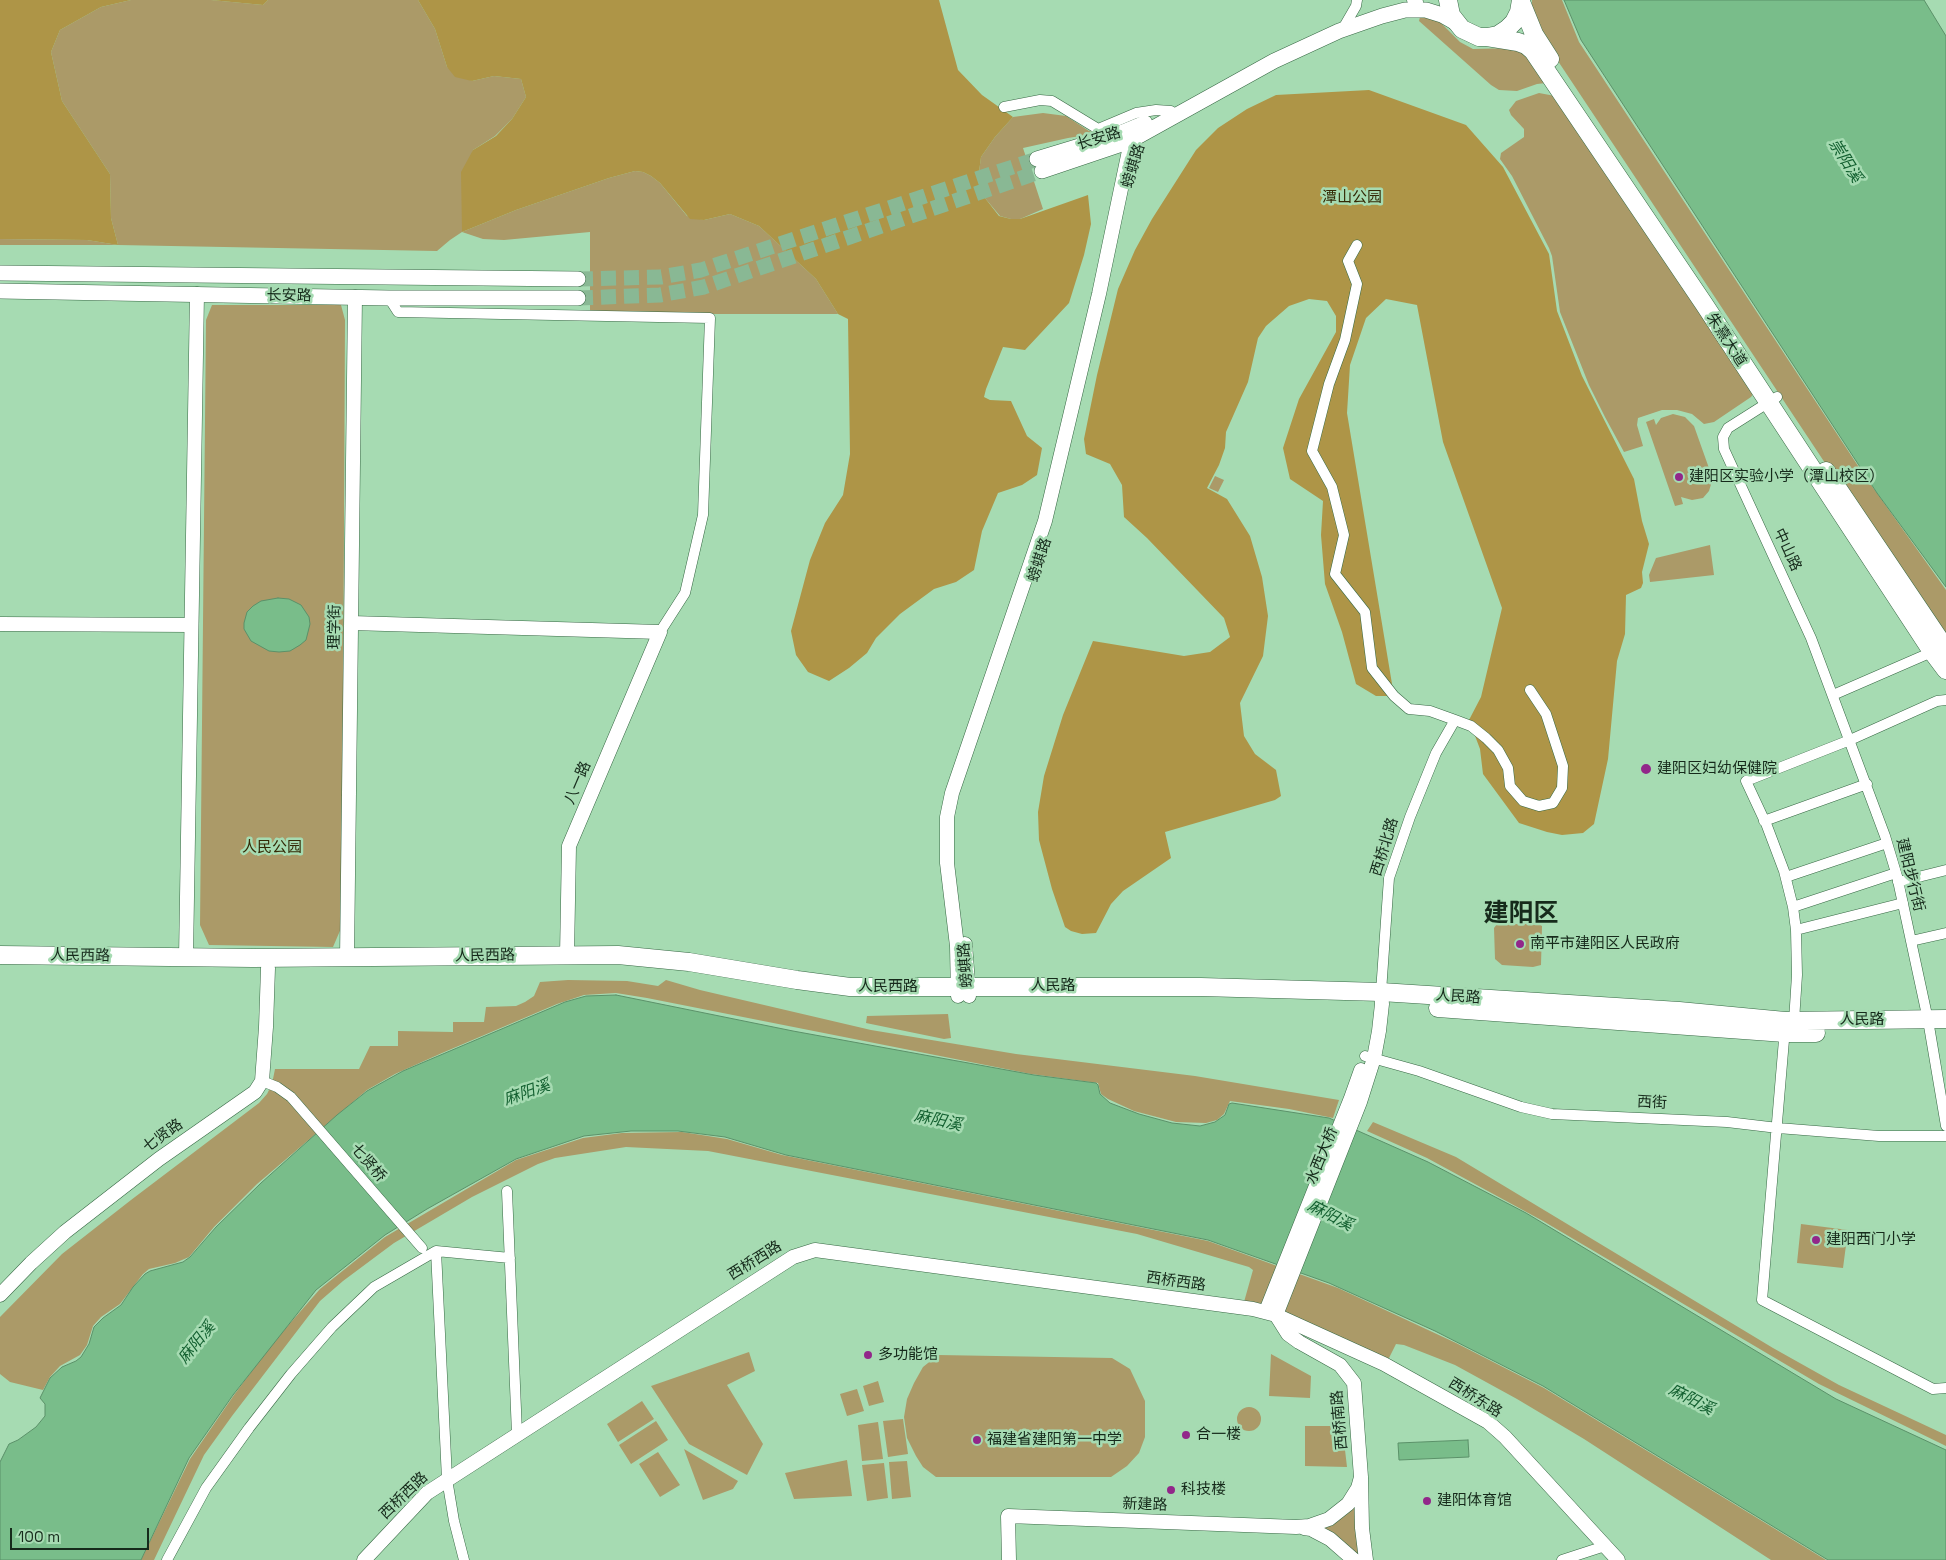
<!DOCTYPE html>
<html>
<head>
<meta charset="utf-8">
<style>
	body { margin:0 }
	#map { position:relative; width:1946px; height:1560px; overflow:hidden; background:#a6dbb2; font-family:"Space Grotesk",sans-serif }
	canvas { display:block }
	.scale { position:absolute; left:10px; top:1528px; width:139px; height:22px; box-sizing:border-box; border:2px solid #162a1b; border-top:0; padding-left:6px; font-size:15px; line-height:18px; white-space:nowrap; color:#162a1b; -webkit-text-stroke:4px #a6dbb2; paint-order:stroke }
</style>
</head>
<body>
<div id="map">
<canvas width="1946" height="1560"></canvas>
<div class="scale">100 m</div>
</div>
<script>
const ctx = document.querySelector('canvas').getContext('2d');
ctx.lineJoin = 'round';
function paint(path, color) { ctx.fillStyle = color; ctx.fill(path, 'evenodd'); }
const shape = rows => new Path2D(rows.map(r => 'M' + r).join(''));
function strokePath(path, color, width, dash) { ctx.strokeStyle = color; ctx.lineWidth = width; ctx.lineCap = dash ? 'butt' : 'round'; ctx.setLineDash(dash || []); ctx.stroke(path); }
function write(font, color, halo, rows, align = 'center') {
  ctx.font = font + ' "Space Grotesk","Noto Sans SC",sans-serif'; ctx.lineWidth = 5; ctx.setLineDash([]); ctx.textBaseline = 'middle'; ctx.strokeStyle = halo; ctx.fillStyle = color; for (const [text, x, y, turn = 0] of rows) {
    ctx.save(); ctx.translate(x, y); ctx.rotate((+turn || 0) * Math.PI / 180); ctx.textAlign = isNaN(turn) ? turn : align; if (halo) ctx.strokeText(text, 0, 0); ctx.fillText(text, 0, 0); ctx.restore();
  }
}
paint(shape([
	[131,0,211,0,263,5,268,0,418,0,435,29,447,67,472,81,494,76,521,79,526,97,512,119,495,136,473,150,462,232,516,210,609,178,635,171,643,172,651,176,660,183,687,216,704,220,730,214,759,226,816,279,838,314,712,314,590,311,590,232,504,240,483,239,462,232,450,240,437,251,118,245,0,245,0,239,87,240,118,245,111,218,110,174,62,101,51,52,60,30,101,7],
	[1532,0,1562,0,1579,42,1864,475,1946,590,1946,634,1833,475,1544,40,1532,11],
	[1420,17,1436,18,1460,42,1473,49,1513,48,1522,52,1531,61,1546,83,1537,84,1517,91,1499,90,1491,85,1419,21],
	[1539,93,1555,96,1564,107,1753,394,1751,397,1714,422,1704,424,1692,414,1677,410,1662,410,1638,418,1637,425,1643,446,1624,452,1605,417,1589,385,1560,312,1552,256,1549,248,1512,176,1500,159,1501,153,1524,137,1524,129,1511,115,1509,110,1516,101],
	[1043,113,1066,116,1089,131,1099,133,1068,138,1023,148,1043,209,1020,219,1011,219,1000,216,985,198,978,180,981,157,995,137,1013,117],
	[212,305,341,305,345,320,342,926,333,947,209,945,200,925,206,320],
	[1673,414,1685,417,1694,426,1710,471,1712,481,1709,491,1703,498,1692,500,1681,497,1683,504,1675,506,1646,422,1654,419,1656,425,1661,418],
	[1215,476,1224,480,1218,492,1209,488],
	[1710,545,1714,575,1650,582,1649,575,1656,558],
	[1497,924,1539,924,1542,926,1541,965,1533,967,1502,965,1495,959,1494,928],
	[568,980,627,981,658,986,666,980,700,990,871,1030,1016,1054,1195,1076,1339,1100,1333,1118,1289,1109,1230,1101,1224,1114,1217,1120,1206,1123,1176,1122,1134,1111,1108,1099,1101,1094,1098,1083,1031,1074,647,998,616,993,584,995,557,1004,442,1053,395,1074,367,1090,257,1184,214,1227,189,1257,175,1263,149,1269,143,1274,120,1304,101,1317,93,1326,87,1345,80,1355,60,1366,50,1377,43,1390,10,1382,0,1374,0,1317,62,1254,131,1200,259,1103,267,1094,272,1084,275,1069,359,1069,370,1046,398,1046,398,1031,453,1032,453,1022,484,1022,486,1007,516,1006,525,1002,534,996,540,982],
	[948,1014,951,1038,944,1039,866,1023,867,1016],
	[1373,1122,1456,1157,1773,1348,1839,1385,1946,1435,1946,1446,1819,1384,1543,1221,1427,1158,1367,1131],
	[682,1132,727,1139,782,1155,1208,1241,1338,1288,1456,1343,1544,1388,1826,1560,1771,1560,1584,1439,1517,1399,1455,1365,1404,1345,1396,1344,1388,1360,1244,1302,1253,1270,1249,1267,1137,1234,708,1151,626,1147,555,1158,538,1164,472,1197,394,1243,343,1281,320,1301,232,1416,204,1455,154,1560,141,1560,190,1459,234,1395,271,1345,320,1289,385,1237,516,1160,583,1138,622,1133],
	[1801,1224,1848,1230,1843,1268,1797,1263],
	[749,1352,755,1371,727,1385,763,1444,747,1475,689,1444,651,1386],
	[1271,1354,1311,1376,1310,1398,1269,1396],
	[938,1355,1112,1358,1130,1369,1145,1401,1145,1437,1139,1453,1127,1466,1111,1477,936,1477,923,1467,916,1456,907,1438,904,1417,907,1399,914,1383,923,1367],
	[878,1381,884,1402,869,1406,863,1386],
	[857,1389,864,1411,847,1416,840,1394],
	[642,1401,654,1419,618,1442,607,1424],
	'1237 1419a12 12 0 1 1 24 0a12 12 0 1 1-24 0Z',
	[903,1419,908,1454,888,1457,883,1421],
	[656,1421,668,1440,631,1464,619,1445],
	[878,1422,883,1459,862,1461,858,1425],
	[1305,1426,1332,1426,1343,1433,1347,1467,1305,1466],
	[684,1449,738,1481,733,1489,703,1500],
	[658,1452,680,1485,660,1497,639,1464],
	[847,1460,852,1496,794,1499,785,1473],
	[907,1461,911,1497,892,1499,889,1462],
	[884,1463,888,1498,867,1501,862,1465],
	[1356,1499,1364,1560,1321,1527]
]), '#ab9a68');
paint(shape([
	[0,0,131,0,101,7,60,30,51,52,62,101,110,174,111,218,118,245,87,240,0,239],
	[211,0,268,0,263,5],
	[418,0,939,0,958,70,982,95,1013,117,995,137,981,157,978,180,985,198,999,216,1011,219,1020,219,1088,195,1091,224,1084,255,1069,303,1025,350,1003,347,986,389,984,397,990,400,1011,401,1027,436,1042,448,1037,475,1022,485,998,493,982,531,974,570,956,582,934,589,900,614,876,638,867,653,849,668,829,681,808,672,796,655,791,631,810,560,825,523,843,495,850,454,848,319,838,314,816,279,759,226,730,214,704,220,690,219,660,183,651,176,643,172,635,171,609,178,516,210,462,232,461,172,473,150,496,136,512,119,526,97,521,79,494,76,472,81,455,77,447,67,435,29],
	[1369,90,1466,125,1503,167,1549,254,1557,311,1582,376,1634,479,1642,521,1649,544,1642,572,1643,583,1641,588,1626,595,1625,634,1617,661,1608,759,1594,824,1583,833,1562,835,1547,832,1519,823,1483,774,1480,749,1469,720,1481,697,1502,608,1443,442,1417,305,1386,299,1366,318,1350,365,1347,413,1394,696,1376,696,1356,684,1342,632,1325,584,1321,535,1323,501,1290,479,1283,448,1299,399,1336,332,1336,316,1327,301,1309,299,1289,306,1266,326,1258,338,1248,382,1226,432,1225,448,1219,465,1207,488,1227,499,1250,536,1262,577,1268,616,1263,656,1240,703,1244,736,1255,754,1276,770,1281,796,1275,800,1165,832,1171,858,1123,891,1111,904,1096,933,1082,934,1071,931,1065,927,1052,889,1039,840,1038,812,1044,776,1063,715,1093,641,1184,656,1210,652,1230,637,1224,618,1147,538,1124,517,1122,485,1110,464,1086,454,1084,439,1097,375,1118,289,1135,250,1152,219,1196,150,1218,128,1247,109,1276,95]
]), '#ae9547');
const water = shape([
	[1564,0,1924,0,1946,36,1946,587,1877,493,1581,40,1564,0],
	[278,598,289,599,301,605,309,617,310,624,306,640,300,645,290,651,279,652,269,651,251,641,244,629,244,623,247,612,253,606,261,601,278,598],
	[616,995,793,1031,1034,1075,1096,1083,1098,1085,1100,1094,1110,1103,1139,1114,1172,1123,1200,1126,1215,1122,1225,1115,1229,1104,1232,1103,1329,1118,1428,1162,1526,1213,1836,1399,1946,1450,1946,1560,1828,1560,1543,1386,1435,1331,1329,1283,1208,1240,786,1155,725,1137,678,1131,631,1131,584,1136,516,1159,427,1209,385,1235,316,1290,233,1395,189,1458,141,1560,0,1560,0,1462,9,1444,18,1440,36,1427,45,1416,45,1404,40,1398,50,1378,62,1367,76,1361,81,1357,89,1344,94,1327,103,1318,121,1305,133,1287,145,1274,150,1271,183,1262,190,1257,216,1227,261,1183,337,1115,367,1091,403,1071,565,1002,586,996,616,995],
	[1468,1440,1469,1457,1399,1460,1398,1443,1468,1440]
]);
paint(water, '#79bd8a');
strokePath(water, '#5b9169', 1);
strokePath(shape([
	[578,279,661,277,701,270,1037,159],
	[578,298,660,295,704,287,1042,171]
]), '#89b894', 15, [15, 8]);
const street = shape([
	[1412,0,1418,2],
	[1345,25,1356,6,1357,0],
	[1004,107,1040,100,1052,101,1098,129,1136,113,1156,110,1171,111],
	[1357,245,1348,261,1357,284,1345,340,1329,384,1312,451,1332,487,1344,535,1335,574,1365,612,1372,668,1394,696,1409,709,1430,711,1455,720,1471,726,1486,738,1498,750,1508,768,1510,786,1523,801,1539,806,1553,803,1562,788,1563,766,1546,714,1530,690],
	[389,298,398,312,710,318,703,515,685,593,660,632],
	[1777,397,1728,428,1723,437,1724,449,1811,638,1885,836,1897,876,1928,1020,1946,1126],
	[1833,695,1932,652],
	[1764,821,1867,784],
	[1786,877,1887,843],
	[1898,882,1946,870],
	[1793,907,1896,873],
	[1796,930,1903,903],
	[1911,941,1946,933],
	[1381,992,1389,878,1410,817,1436,753,1455,720],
	[1794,1021,1797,975,1796,930,1793,907,1784,871,1767,826,1746,781,1850,740,1937,701,1946,700],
	[1785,1028,1762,1300,1933,1389,1946,1388],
	[1365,1056,1419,1071,1521,1107,1552,1114,1727,1122,1778,1128,1879,1136,1946,1136],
	[262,1081,277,1087,291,1097,422,1248],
	[507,1191,517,1434],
	[436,1251,447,1479,454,1521,464,1560],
	[167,1560,206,1488,249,1428,291,1374,332,1327,374,1287,436,1251,510,1258],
	[1562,1560,1605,1546]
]);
const secondary = shape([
	[351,623,660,632,569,846,567,955],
	[0,624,191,625],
	[965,944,969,996],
	[186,957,197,294],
	[347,958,355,297],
	[958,996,957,946,947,863,947,817,952,793,1045,521,1099,294,1130,146,1139,133],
	[0,1295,31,1263,65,1232,159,1159,255,1092,262,1081,266,1027,268,968],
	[1266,1311,1351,1098,1361,1070],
	[1276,1315,1360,1102,1374,1058,1379,1031,1382,1004,1381,992],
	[1276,1315,1288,1334,1299,1342,1340,1365,1354,1383,1361,1477,1362,1528,1366,1560],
	[1304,1528,1311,1529,1330,1539,1354,1560],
	[364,1560,427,1493,793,1257,815,1250,1253,1309,1276,1315,1384,1364,1488,1422,1505,1437,1618,1560],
	[1009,1560,1008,1516,1296,1527,1309,1526,1329,1519,1348,1504,1358,1488,1361,1477]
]);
const primary = shape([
	[1037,159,1116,135,1145,123],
	[1042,171,1128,142,1274,61,1339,31,1382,16,1405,10,1426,10,1442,15,1456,23],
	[0,273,578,279],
	[0,291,389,298,578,298]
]);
const highway = shape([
	[1448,0,1451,15,1462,29,1479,37,1487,37,1498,35,1507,29,1514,22,1519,12,1521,0],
	[1521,2,1534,34,1550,59],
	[1487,37,1518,42,1526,45,1533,51,1704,304,1931,650,1946,670],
	[1826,471,1946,649],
	[0,955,253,958,618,955,689,962,797,980,850,987,1201,987,1381,992,1679,1011,1785,1021,1946,1019],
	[1438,1008,1785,1033,1816,1033]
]);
strokePath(street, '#376844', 11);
strokePath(secondary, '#376844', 15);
strokePath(primary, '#376844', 16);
strokePath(highway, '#376844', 19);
strokePath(street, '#fff', 10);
strokePath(secondary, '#fff', 14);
strokePath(primary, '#fff', 15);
strokePath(highway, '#fff', 18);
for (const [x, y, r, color] of [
	[1679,477,5,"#92278a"],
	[1646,769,6,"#92278a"],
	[1520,944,5,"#92278a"],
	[1816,1240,5,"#92278a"],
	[868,1355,5,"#92278a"],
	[1186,1435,5,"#92278a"],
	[977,1440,5,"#92278a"],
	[1171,1490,5,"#92278a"],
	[1427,1501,5,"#92278a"]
]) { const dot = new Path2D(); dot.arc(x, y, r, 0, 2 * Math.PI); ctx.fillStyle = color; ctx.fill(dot); strokePath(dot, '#a6dbb2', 2); }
write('15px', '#162a1b', '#a6dbb2', [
	["长安路",1099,139,-17],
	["螃蜞路",1134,166,-73],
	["长安路",289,296,1],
	["朱熹大道",1726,340,57],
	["中山路",1787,550,65],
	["螃蜞路",1040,560,-72],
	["理学街",335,627,-89],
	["八一路",578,783,-67],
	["西桥北路",1385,847,-73],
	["建阳步行街",1910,875,76],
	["人民西路",80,956,1],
	["人民西路",485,956,-1],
	["螃蜞路",966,965,-94],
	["人民路",1053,986],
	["人民西路",888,987],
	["人民路",1458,997,4],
	["人民路",1862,1020],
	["西街",1652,1103,3],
	["七贤路",163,1136,-36],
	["水西大桥",1322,1156,-68],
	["七贤桥",368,1163,49],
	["西桥西路",755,1261,-32],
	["西桥西路",1176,1282,8],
	["西桥东路",1475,1398,32],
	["西桥南路",1340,1420,-95],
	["西桥西路",404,1496,-44],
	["新建路",1145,1505,2]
]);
write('15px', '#342905', '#a6dbb2', [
	["潭山公园",1352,198],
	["人民公园",272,848]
]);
write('15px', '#162a1b', '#a6dbb2', [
	["建阳区实验小学（潭山校区）",1689,477],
	["建阳区妇幼保健院",1657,769],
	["南平市建阳区人民政府",1530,944],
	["建阳西门小学",1826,1240],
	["多功能馆",878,1355],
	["合一楼",1196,1435],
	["福建省建阳第一中学",987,1440],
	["科技楼",1181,1490],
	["建阳体育馆",1437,1501]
], 'left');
write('italic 16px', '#146131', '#a6dbb2', [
	["崇阳溪",1845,161,58],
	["麻阳溪",527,1093,-19],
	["麻阳溪",938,1121,12],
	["麻阳溪",1330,1216,27],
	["麻阳溪",197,1343,-51],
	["麻阳溪",1691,1400,27]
]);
write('bold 25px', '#162a1b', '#a6dbb2', [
	["建阳区",1521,914]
]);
</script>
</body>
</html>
